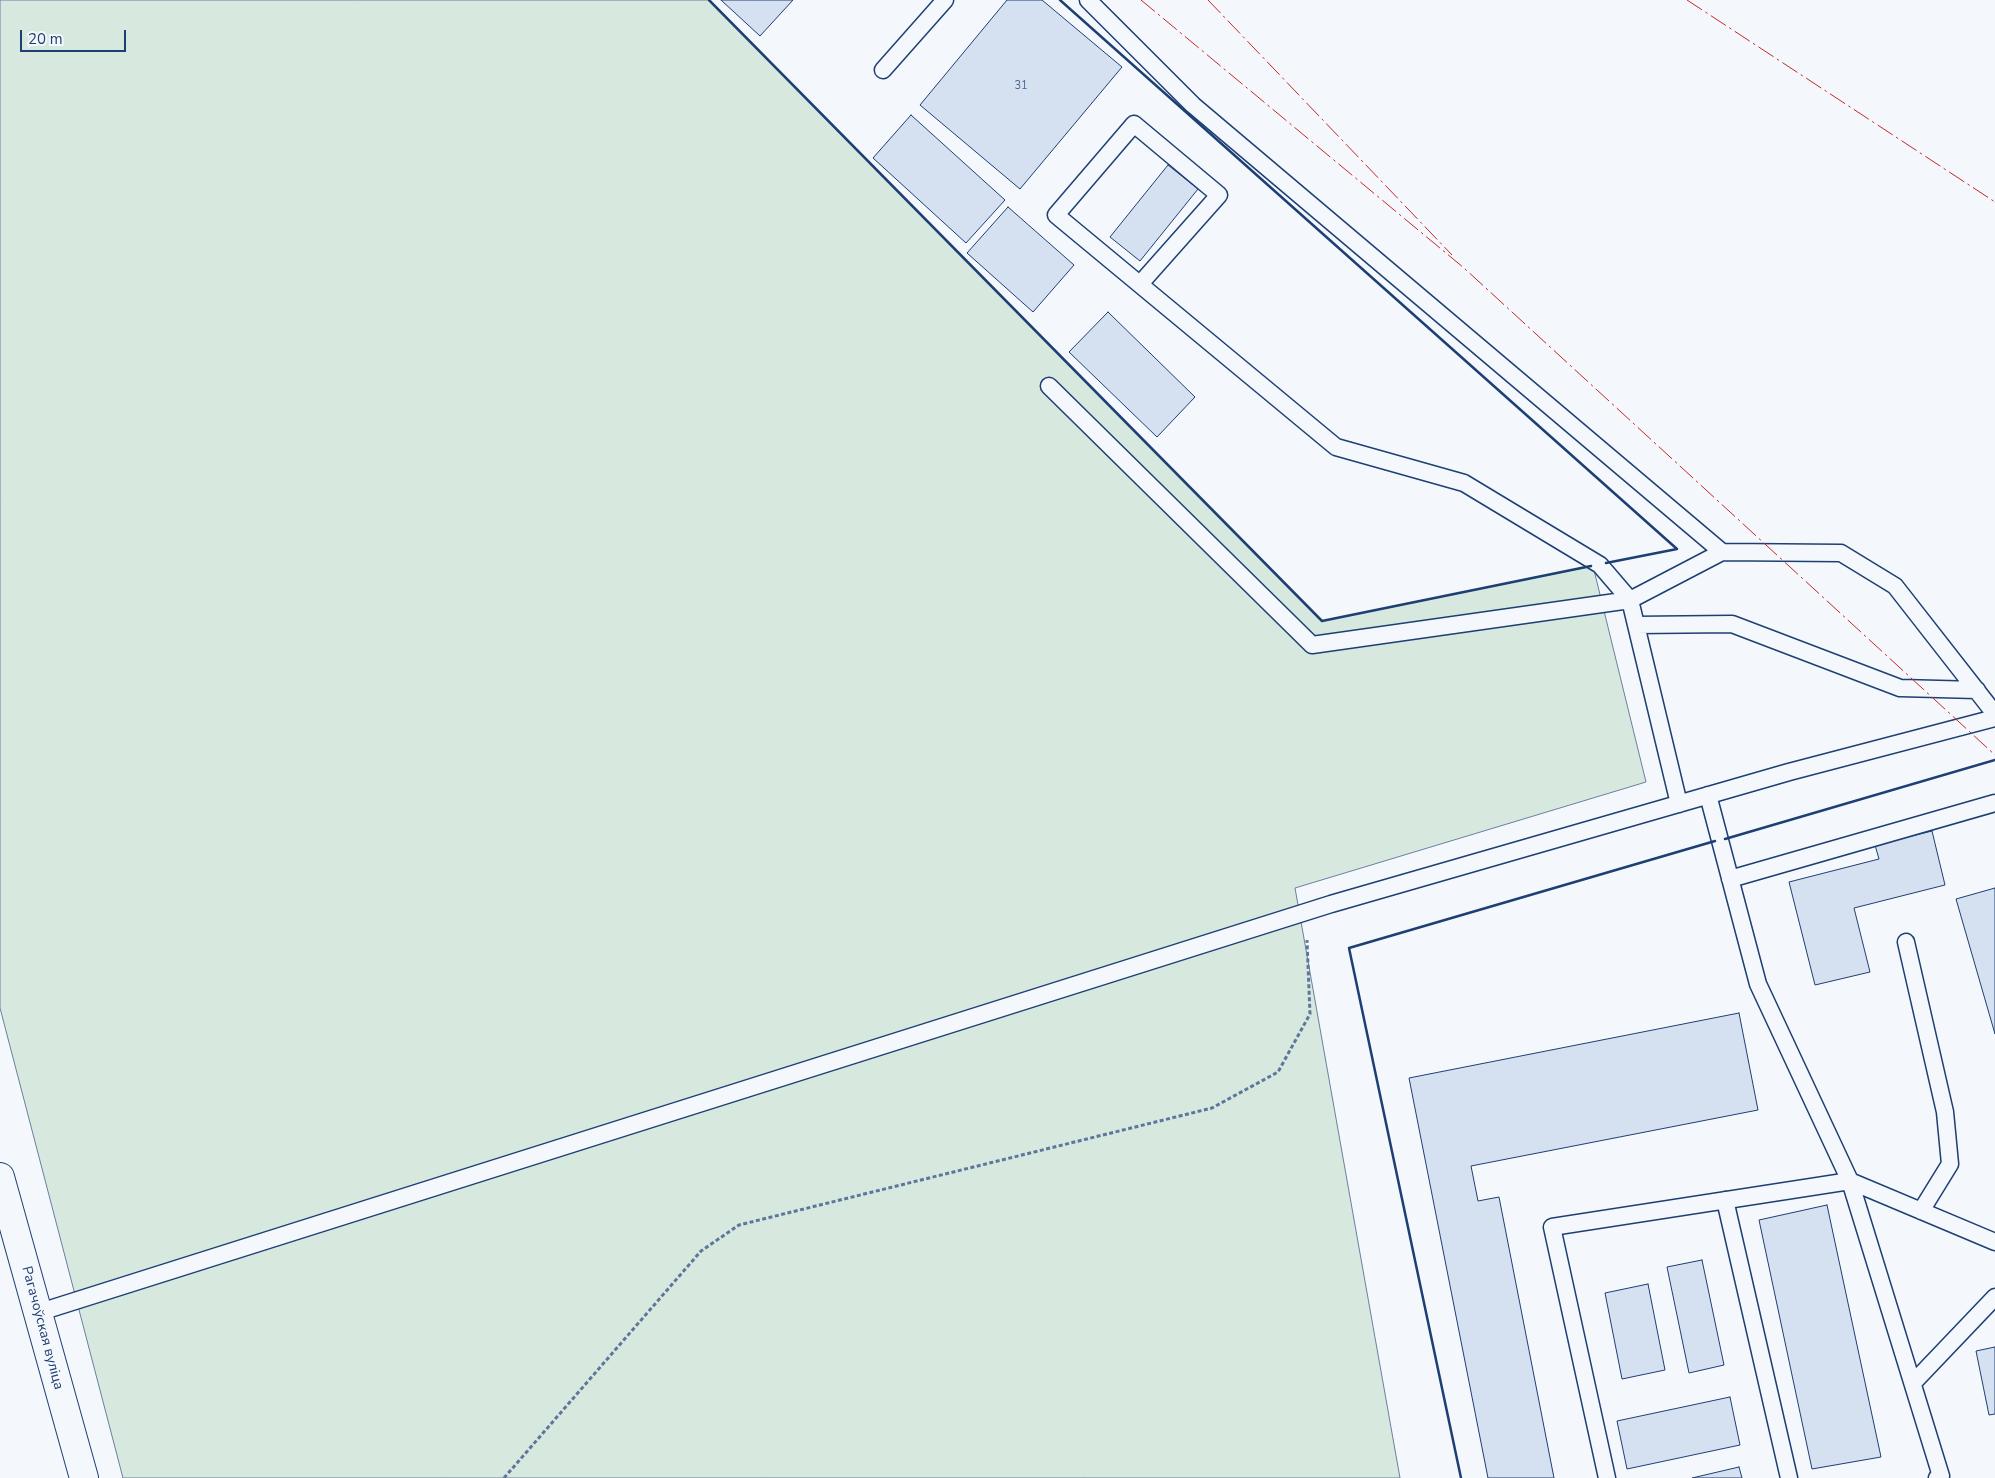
<!DOCTYPE html>
<html>
<head>
<meta charset="utf-8">
<style>
	body { margin:0 }
	#map { position:relative; width:1995px; height:1478px; overflow:hidden; background:#f4f7fb; font-family:"Nunito Sans",sans-serif }
	canvas { display:block }
	.scale { position:absolute; left:20px; top:30px; width:106px; height:22px; box-sizing:border-box; border:2px solid #1d3f73; border-top:0; padding-left:6px; font-size:15px; line-height:18px; white-space:nowrap; color:#1d3f73; -webkit-text-stroke:4px #f4f7fb; paint-order:stroke }
</style>
</head>
<body>
<div id="map">
<canvas width="1995" height="1478"></canvas>
<div class="scale">20 m</div>
</div>
<script>
const ctx = document.querySelector('canvas').getContext('2d');
ctx.lineJoin = 'round';
function paint(path, color) { ctx.fillStyle = color; ctx.fill(path, 'evenodd'); }
const shape = rows => new Path2D(rows.map(r => 'M' + r).join(''));
function strokePath(path, color, width, dash) { ctx.strokeStyle = color; ctx.lineWidth = width; ctx.lineCap = dash ? 'butt' : 'round'; ctx.setLineDash(dash || []); ctx.stroke(path); }
function write(font, color, halo, rows, align = 'center') {
  ctx.font = font + ' "Nunito Sans",sans-serif'; ctx.lineWidth = 4; ctx.setLineDash([]); ctx.textBaseline = 'middle'; ctx.strokeStyle = halo; ctx.fillStyle = color; for (const [text, x, y, turn = 0] of rows) {
    ctx.save(); ctx.translate(x, y); ctx.rotate((+turn || 0) * Math.PI / 180); ctx.textAlign = isNaN(turn) ? turn : align; if (halo) ctx.strokeText(text, 0, 0); ctx.fillText(text, 0, 0); ctx.restore();
  }
}
const green = shape([
	[0,0,709,0,1322,621,1593,566,1646,782,1295,888,1400,1478,123,1478,0,1008,0,0]
]);
paint(green, '#d7e8df');
strokePath(green, '#687fa3', 1);
const building = shape([
	[721,0,793,0,760,36,721,0],
	[1007,0,1042,0,1122,67,1020,189,920,105,1007,0],
	[911,115,1005,200,966,243,873,158,911,115],
	[1168,165,1198,189,1140,261,1110,237,1168,165],
	[1008,207,1074,265,1033,312,967,253,1008,207],
	[1108,312,1195,397,1157,437,1069,352,1108,312],
	[1932,831,1945,885,1854,908,1870,972,1815,985,1789,882,1879,859,1875,845,1932,831],
	[1995,888,1995,1034,1956,899,1995,888],
	[1739,1013,1758,1110,1471,1166,1478,1201,1499,1197,1554,1478,1488,1478,1409,1078,1739,1013],
	[1827,1205,1881,1457,1812,1469,1759,1220,1827,1205],
	[1702,1260,1724,1365,1689,1373,1667,1267,1702,1260],
	[1648,1284,1665,1370,1622,1379,1605,1293,1648,1284],
	[1995,1347,1995,1414,1989,1415,1976,1351,1995,1347],
	[1730,1397,1740,1445,1627,1469,1617,1421,1730,1397],
	[1739,1467,1742,1478,1692,1478,1739,1467]
]);
paint(building, '#d5e0f0');
strokePath(building, '#1d3f73', 1);
const lane = shape([
	[1088,0,1193,105,1722,552],
	[883,70,945,0],
	[1140,284,1219,195,1134,124,1056,215,1336,447,1464,483,1600,565,1630,600,1722,552,1841,553,1895,586,1995,714],
	[1049,386,1312,645,1630,600,1679,804],
	[1636,625,1732,624,1900,688,1977,690],
	[1708,795,1758,984,1850,1181,1995,1242],
	[1730,879,1995,803],
	[1906,942,1945,1112,1950,1164,1921,1211],
	[1725,1200,1789,1478],
	[37,1313,1331,904,1789,772,1995,718],
	[1913,1383,1995,1297],
	[1607,1478,1552,1227,1850,1181,1941,1476,1937,1478]
]);
const primary = shape([
	[0,1177,84,1478]
]);
strokePath(lane, '#1d3f73', 19);
strokePath(primary, '#1d3f73', 30);
strokePath(shape([
	[504,1478,701,1251,739,1225,1212,1108,1278,1072,1310,1014,1307,940]
]), '#5e769c', 3, [4, 2.5]);
strokePath(lane, '#f4f7fb', 16);
strokePath(primary, '#f4f7fb', 28);
strokePath(shape([
	[709,0,1322,621,1591,566],
	[1060,0,1677,549,1606,563],
	[1725,839,1995,760],
	[1461,1478,1349,948,1715,841]
]), '#1d3f73', 2.5);
strokePath(shape([
	[1141,0,1464,268,1995,755],
	[1208,0,1452,255],
	[1687,0,1995,202]
]), '#c62828', 1, [18, 4, 2.5, 4]);
write('11px', '#4b6792', null, [
	["31",1021,86]
]);
write('14px', '#1d3f73', '#f4f7fb', [
	["Рагачоўская вуліца",42,1328,75]
]);
</script>
</body>
</html>
